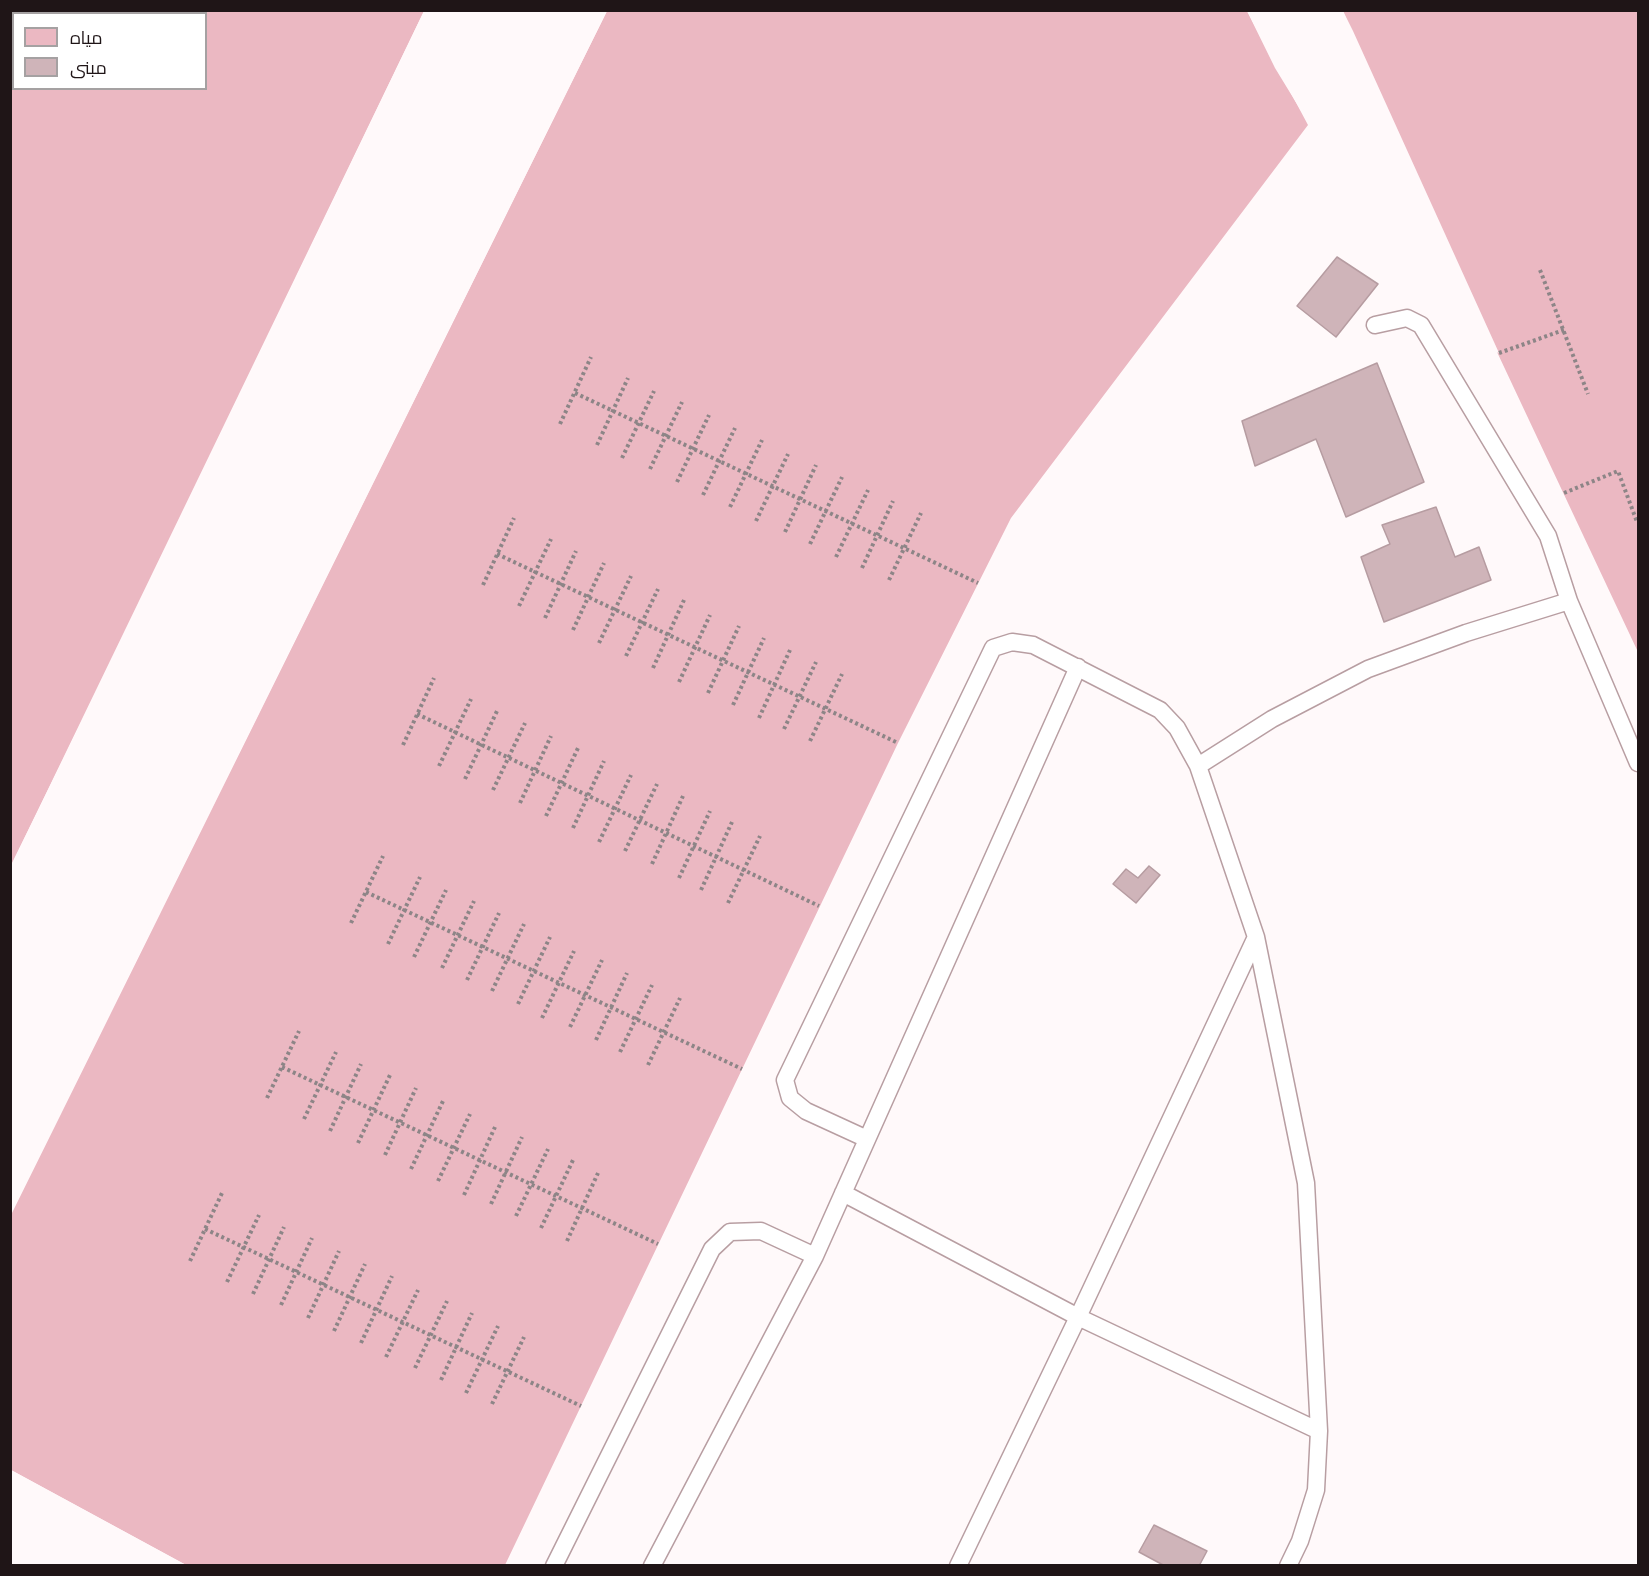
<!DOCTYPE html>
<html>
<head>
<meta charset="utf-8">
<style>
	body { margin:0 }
	#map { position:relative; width:1649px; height:1576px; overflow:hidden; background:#fff9fa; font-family:"Asap Condensed",Cairo,sans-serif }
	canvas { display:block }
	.frame { position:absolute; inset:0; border:12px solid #1f1517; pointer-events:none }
	.legend { position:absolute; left:12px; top:12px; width:195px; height:78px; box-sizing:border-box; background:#fff; border:2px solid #a5a1a2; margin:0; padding:8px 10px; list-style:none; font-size:18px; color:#1f1517 }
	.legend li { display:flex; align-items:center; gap:12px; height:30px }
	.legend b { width:30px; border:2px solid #a5a1a2 }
</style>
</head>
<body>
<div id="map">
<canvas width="1649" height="1576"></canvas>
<div class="frame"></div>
<ul class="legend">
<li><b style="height:16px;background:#ebb8c2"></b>مياه</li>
<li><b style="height:16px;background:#cfb4b9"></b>مبنى</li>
</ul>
</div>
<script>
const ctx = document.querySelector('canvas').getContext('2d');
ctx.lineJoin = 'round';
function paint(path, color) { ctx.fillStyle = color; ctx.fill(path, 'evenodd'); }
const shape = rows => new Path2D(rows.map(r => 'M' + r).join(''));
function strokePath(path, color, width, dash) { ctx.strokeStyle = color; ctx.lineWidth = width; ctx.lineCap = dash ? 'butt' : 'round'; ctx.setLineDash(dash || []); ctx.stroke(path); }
paint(shape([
	[11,11,424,11,130,623,11,865],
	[14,14,206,14,206,88,14,88],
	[607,11,1247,11,1308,125,1011,518,898,743,505,1565,186,1565,11,1470,10,1215],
	[1343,11,1638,11,1638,652,1427,203]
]), '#ebb8c2');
paint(shape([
	[604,10,607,11,11,1215,10,1208,173,877],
	[1250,10,1311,123,1311,127,1275,68,1247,11],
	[1340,10,1343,11,1353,31,1499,353,1493,351,1424,204],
	[424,11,427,11,133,624,10,868],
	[11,1470,186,1565,180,1566,10,1473]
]), '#fff9fa');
const building = shape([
	[1337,257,1378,284,1336,337,1297,306,1337,257],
	[1377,363,1424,482,1346,517,1316,439,1255,466,1242,421,1377,363],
	[1436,507,1455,557,1479,547,1491,580,1384,622,1361,557,1390,544,1382,525,1436,507],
	[1149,866,1160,875,1136,903,1113,884,1126,869,1138,878,1149,866],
	[1154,1525,1207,1551,1199,1566,1165,1566,1139,1552,1154,1525]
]);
paint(building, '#cfb4b9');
strokePath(building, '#b69ca1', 1.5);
const lane = shape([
	[1375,325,1407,318,1421,325,1548,536,1569,601,1638,763],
	[1198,766,1272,719,1368,669,1466,633,1569,601],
	[867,1139,806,1111,790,1098,785,1080,993,648,1012,642,1033,645,1160,710,1177,728,1198,766,1256,937,1306,1183,1319,1431,1316,1490,1300,1541,1288,1566],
	[843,1193,1078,1317,1319,1431],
	[554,1566,712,1249,730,1232,761,1231,815,1256],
	[652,1566,815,1256,1078,667],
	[958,1566,1078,1317,1256,937]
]);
strokePath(lane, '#b89ea2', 19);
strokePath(shape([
	[1540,270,1588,394],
	[1499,353,1564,330],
	[575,393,978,583],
	[560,424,591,357],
	[597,445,628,378],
	[622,458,654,391],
	[650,469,682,402],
	[677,482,709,415],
	[1564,493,1618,471,1637,522],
	[703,495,735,428],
	[730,507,762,440],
	[756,521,788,454],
	[785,532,816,465],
	[810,544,842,477],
	[497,554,898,743],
	[836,557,868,490],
	[862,568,893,501],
	[889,580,921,513],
	[483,585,514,518],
	[519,606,551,539],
	[545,618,576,551],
	[573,630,604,563],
	[599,643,631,576],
	[626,656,658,589],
	[653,668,684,600],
	[679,682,710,615],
	[708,693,739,626],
	[733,705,764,638],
	[417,714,819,906],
	[759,718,790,650],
	[784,729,816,662],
	[810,741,842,674],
	[403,745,434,678],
	[439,766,471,699],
	[465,779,497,711],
	[493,790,525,723],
	[520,803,551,736],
	[546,816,578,748],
	[573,828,604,761],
	[599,842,631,775],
	[625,851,657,784],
	[652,864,683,796],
	[679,878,710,811],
	[701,890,732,822],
	[366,892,742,1069],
	[728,903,760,836],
	[351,923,383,856],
	[388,944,420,877],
	[414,957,446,890],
	[442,968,474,901],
	[467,980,499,913],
	[492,991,524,924],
	[518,1004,550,937],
	[542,1018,574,951],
	[570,1027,602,960],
	[596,1040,627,973],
	[620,1052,652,985],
	[648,1065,680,998],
	[282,1067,658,1244],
	[267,1098,299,1031],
	[304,1119,336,1052],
	[330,1131,361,1064],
	[358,1143,390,1075],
	[385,1155,416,1088],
	[411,1169,443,1101],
	[438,1181,470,1114],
	[464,1195,495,1127],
	[491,1204,522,1137],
	[516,1216,548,1149],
	[541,1228,573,1160],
	[205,1229,581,1406],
	[567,1241,598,1173],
	[190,1261,222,1193],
	[227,1282,259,1215],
	[253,1294,284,1227],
	[281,1305,312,1238],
	[308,1318,339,1251],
	[334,1331,365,1264],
	[361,1343,392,1276],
	[386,1357,418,1290],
	[415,1368,447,1301],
	[441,1380,472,1313],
	[466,1393,498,1326],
	[492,1404,524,1337]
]), '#8d8587', 4, [3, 3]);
strokePath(lane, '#fff', 16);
</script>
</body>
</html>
